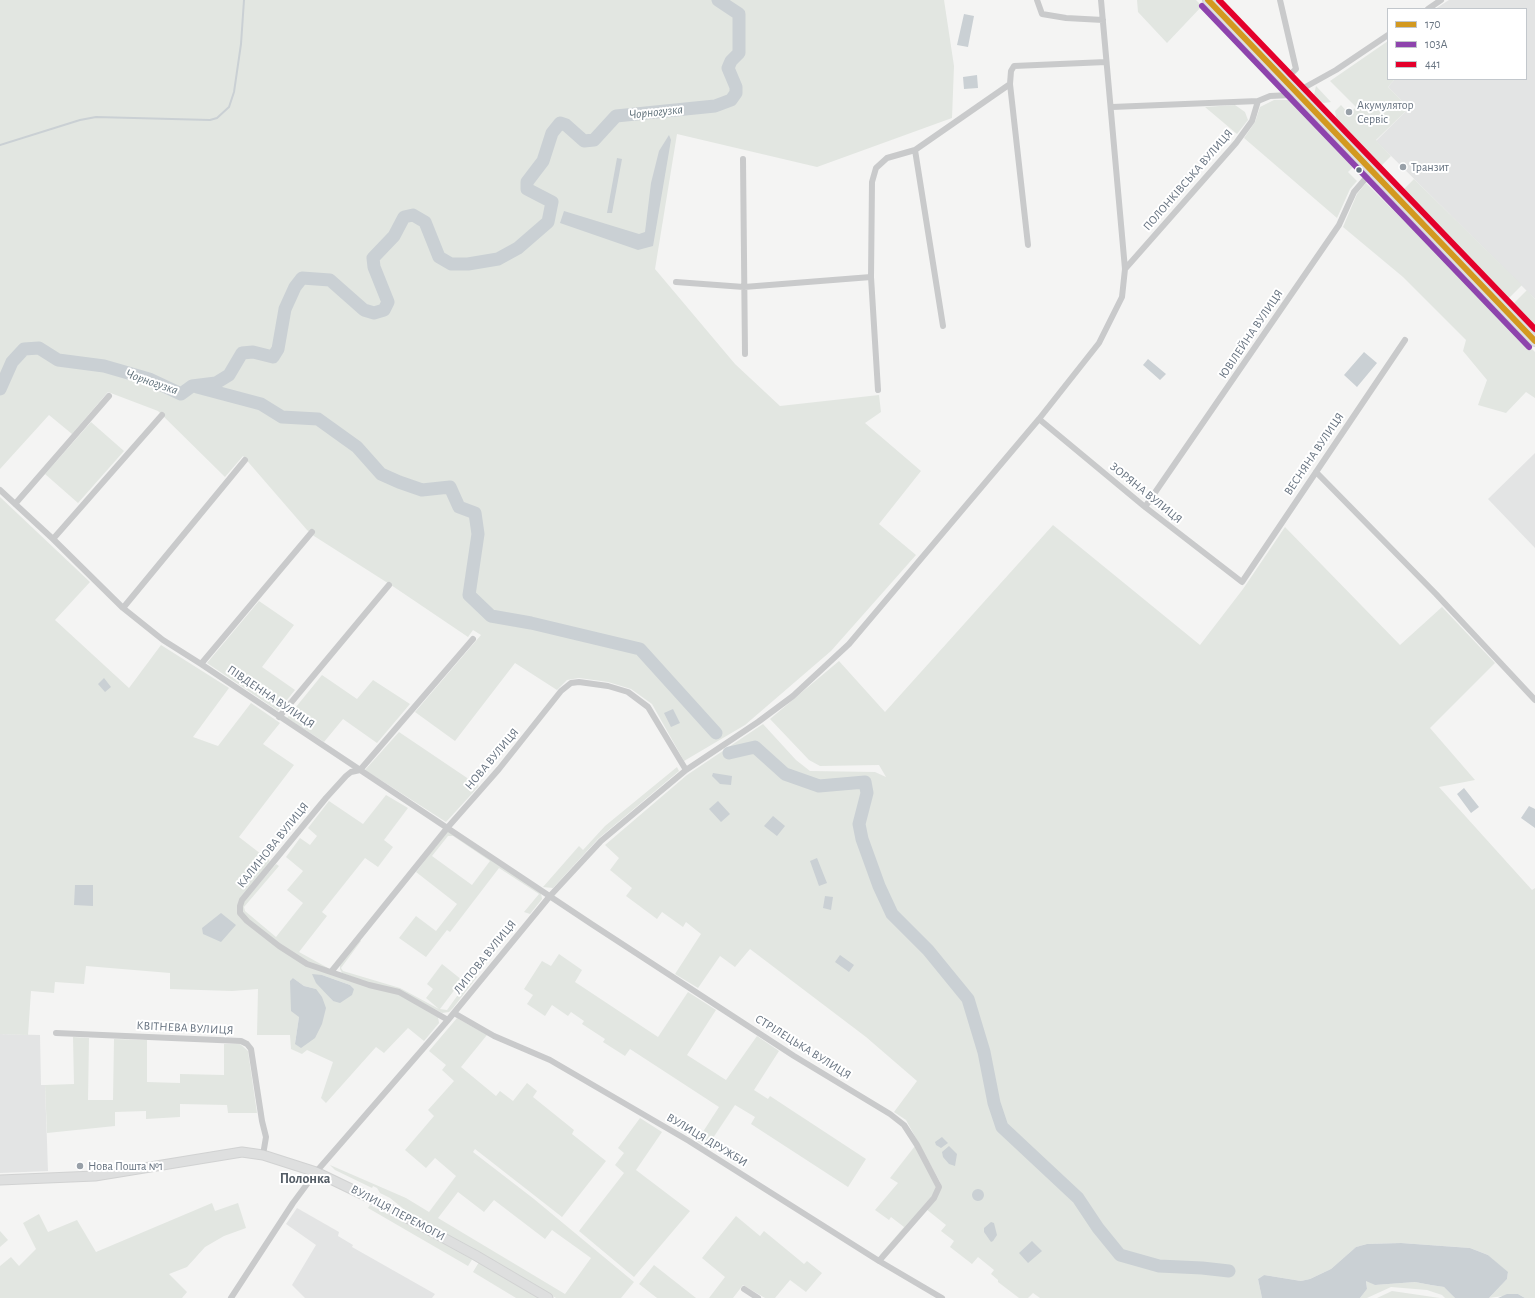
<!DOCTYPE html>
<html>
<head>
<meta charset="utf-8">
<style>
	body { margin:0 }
	#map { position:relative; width:1535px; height:1298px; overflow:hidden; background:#f4f4f3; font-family:"Alegreya Sans",sans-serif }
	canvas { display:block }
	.legend { position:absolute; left:1387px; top:8px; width:140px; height:72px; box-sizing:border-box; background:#fff; border:1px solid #c2c7cc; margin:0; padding:5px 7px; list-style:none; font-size:12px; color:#677380 }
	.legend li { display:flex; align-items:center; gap:8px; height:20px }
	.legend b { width:20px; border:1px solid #c2c7cc }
</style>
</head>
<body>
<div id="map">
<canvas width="1535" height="1298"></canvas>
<ul class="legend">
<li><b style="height:5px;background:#d39920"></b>170</li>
<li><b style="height:5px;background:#8e44ad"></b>103А</li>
<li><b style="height:5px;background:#e4002b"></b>441</li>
</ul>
</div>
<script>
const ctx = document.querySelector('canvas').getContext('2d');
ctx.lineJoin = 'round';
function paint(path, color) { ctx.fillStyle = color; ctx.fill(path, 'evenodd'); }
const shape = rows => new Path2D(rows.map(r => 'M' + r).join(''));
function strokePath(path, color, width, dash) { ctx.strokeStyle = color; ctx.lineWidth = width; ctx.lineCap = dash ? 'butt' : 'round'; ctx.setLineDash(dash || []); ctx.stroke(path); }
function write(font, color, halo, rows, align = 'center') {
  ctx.font = font + ' "Alegreya Sans",sans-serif'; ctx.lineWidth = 4; ctx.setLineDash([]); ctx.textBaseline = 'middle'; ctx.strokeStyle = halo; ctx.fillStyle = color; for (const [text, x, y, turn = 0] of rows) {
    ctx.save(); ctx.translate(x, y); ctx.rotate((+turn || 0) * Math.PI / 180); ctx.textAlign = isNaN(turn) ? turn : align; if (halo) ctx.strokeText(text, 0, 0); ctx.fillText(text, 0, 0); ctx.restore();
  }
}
paint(shape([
	[1449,0,1535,0,1535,299,1376,141,1409,108,1388,87,1395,79,1526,79,1526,9,1435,9],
	[1535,453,1535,548,1488,499],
	[0,1034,40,1035,41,1085,45,1085,48,1171,0,1173],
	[297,1208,339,1232,338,1236,353,1245,352,1247,435,1294,432,1298,305,1298,292,1285,316,1245,286,1224]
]), '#e3e4e4');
paint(shape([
	[0,0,944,0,954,66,952,118,817,167,677,134,655,269,735,364,780,406,879,395,881,412,865,423,921,471,879,524,916,555,831,651,745,725,684,761,652,704,631,689,608,682,579,678,567,680,557,690,515,663,455,741,415,712,481,635,473,630,468,637,394,587,314,536,307,530,243,456,225,477,158,411,108,392,72,434,49,415,0,469],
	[1137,0,1196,0,1202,6,1167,43,1138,12],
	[1388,41,1388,79,1395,79,1388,87,1409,108,1376,140,1391,156,1380,167,1337,122,1335,111,1341,105,1349,114,1356,107,1330,81],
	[1316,86,1331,102,1324,103,1318,101,1314,95],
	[1274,100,1293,100,1355,165,1348,172,1357,181,1350,189,1337,218,1244,138,1255,122,1260,107],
	[1235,105,1245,112,1248,120,1237,134,1205,107],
	[1414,179,1522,285,1507,300,1402,191],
	[1366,183,1535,352,1535,398,1526,392,1506,413,1478,405,1487,380,1463,351,1466,340,1403,277,1343,227,1357,194],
	[1527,290,1535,299,1535,330,1512,305],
	[91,422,124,451,78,503,45,474],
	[0,497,90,582,55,620,129,688,161,645,229,688,193,737,218,746,251,703,280,723,263,744,294,765,239,837,270,861,241,899,238,913,307,965,398,994,438,1017,439,1023,424,1041,408,1028,384,1053,376,1047,326,1103,321,1098,333,1062,307,1050,302,1054,291,1049,290,1035,257,1035,258,989,232,991,170,989,170,973,86,966,84,984,55,982,54,993,31,991,28,1035,0,1034],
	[322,975,350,985,354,989,333,1001,328,995],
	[293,978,304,986,316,989,295,1044,299,1017],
	[1053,525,1200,645,1243,589,1285,527,1400,645,1442,607,1495,663,1430,728,1475,780,1439,787,1532,890,1535,888,1535,1298,1525,1298,1518,1294,1489,1298,1507,1279,1508,1273,1488,1255,1470,1248,1401,1243,1367,1244,1356,1247,1331,1269,1310,1279,1301,1281,1264,1275,1258,1279,1262,1298,1040,1298,1033,1293,1028,1298,1019,1298,998,1282,998,1280,991,1274,994,1270,978,1257,972,1264,950,1247,954,1241,941,1231,946,1225,926,1209,941,1187,940,1182,906,1120,894,1112,917,1081,866,1037,750,949,735,967,720,956,698,988,675,974,701,934,686,922,683,927,662,912,657,919,626,896,632,888,610,870,619,858,605,845,687,775,763,724,796,760,810,771,875,772,886,777,879,765,820,766,809,760,770,719,839,661,885,712],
	[259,601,294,625,262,667,295,690,278,711,207,663],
	[322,675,357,699,373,680,410,704,377,743,343,719,324,742,287,718],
	[399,732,479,786,446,822,365,770],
	[677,767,679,771,598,839,553,888,543,887,579,846,583,850,605,826],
	[386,795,408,808,384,840,393,847,378,867,365,858,322,912,327,916,299,952,328,968,327,969,308,962,280,945,248,919,242,912,242,906,244,901,276,864,279,866,244,907,245,911,276,937,303,903,287,890,303,871,286,857,300,838,310,845,317,836,308,828,329,801,363,824],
	[449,831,541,893,542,899,530,914,524,912,539,894,499,868,450,932,447,930,426,957,399,938,416,916,436,931,457,904,416,872,446,832],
	[448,836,453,836,490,861,472,885,432,856],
	[360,940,361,941,341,968,343,971,400,988,439,1009,426,998,433,989,427,984,442,964,462,980,440,1009,447,1010,473,974,477,977,453,1008,449,1012,442,1013,399,990,369,983,342,973,340,969,340,964],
	[559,954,582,970,575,982,658,1037,688,992,716,1010,687,1055,726,1080,757,1036,779,1051,754,1090,768,1099,770,1096,866,1159,848,1187,751,1124,755,1117,735,1105,707,1147,697,1141,719,1107,630,1049,625,1056,603,1042,605,1039,582,1024,584,1021,571,1012,568,1016,552,1005,545,1016,527,1004,533,995,524,989,542,961,551,966],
	[457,1018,487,1035,461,1067,496,1096,500,1091,513,1101,527,1083,537,1091,533,1097,574,1130,572,1134,606,1161,562,1217,475,1149,473,1152,534,1199,634,1282,621,1298,556,1298,411,1215,390,1198,380,1193,377,1188,373,1186,372,1188,335,1170,330,1165,406,1198,429,1212,456,1176,435,1158,426,1168,405,1150,434,1116,428,1110,454,1081,442,1070,446,1065,429,1051],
	[458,1192,484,1212,494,1200,545,1239,552,1230,591,1258,565,1294,438,1218],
	[73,1037,89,1038,88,1100,113,1100,114,1039,147,1040,147,1082,180,1083,180,1074,224,1075,224,1044,240,1044,248,1051,257,1113,228,1113,227,1105,180,1104,180,1117,146,1119,146,1111,115,1112,115,1126,47,1133,45,1085,74,1084],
	[640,1118,662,1132,636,1170,690,1211,634,1277,579,1231,624,1173,615,1165,624,1153,618,1148],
	[915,1146,937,1187,936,1192,881,1256,880,1255,904,1227,891,1217,889,1220,875,1210,898,1183,890,1178],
	[212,1203,215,1211,238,1203,246,1228,224,1236,205,1247,187,1267,169,1274,187,1292,182,1298,0,1298,0,1266,11,1257,19,1266,36,1249,23,1223,39,1214,48,1232,77,1220,96,1252],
	[370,1205,473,1258,468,1266,368,1208],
	[736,1216,760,1236,764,1231,804,1264,807,1261,822,1273,806,1292,790,1280,775,1298,765,1298,743,1285,733,1298,709,1298,725,1277,702,1258],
	[0,1231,8,1240,0,1247],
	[479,1262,539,1298,516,1298,473,1272],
	[654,1265,696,1298,657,1298,639,1284],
	[1366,1280,1375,1285,1415,1282,1431,1285,1444,1287,1455,1298,1445,1298,1442,1295,1427,1290,1391,1287,1367,1298,1360,1298,1367,1289],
	[1392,1291,1440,1298,1377,1298]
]), '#e2e6e1');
paint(shape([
	[964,14,974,16,968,47,957,45],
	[977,75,978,88,964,89,963,77],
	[669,135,671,140,653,246,638,250,560,223,564,211,639,234,645,232,651,183,659,151],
	[617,158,622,159,612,213,607,213],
	[1364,352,1377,363,1357,387,1344,375],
	[1148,359,1166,374,1160,380,1143,365],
	[104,678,111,687,105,692,98,684],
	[673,709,680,723,671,727,664,713],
	[713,773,732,776,731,785,720,784,712,776],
	[1464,788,1479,807,1471,813,1457,794],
	[718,801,730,814,721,822,709,809],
	[1529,806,1535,809,1535,828,1521,818],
	[773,816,785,826,777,836,764,826],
	[817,858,827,883,819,886,810,861],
	[75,885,93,885,93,906,74,905],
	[825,896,833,897,831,910,823,908],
	[221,913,236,925,221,942,203,934,202,928],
	[840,955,854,965,849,972,835,962],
	[312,974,322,975,350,985,354,989,352,995,340,1003,333,1001,316,983],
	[293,978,304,986,316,989,322,997,326,1008,322,1024,315,1038,301,1048,295,1044,299,1017,291,1011,290,981],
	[942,1137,948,1143,941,1148,936,1145,935,1142],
	[949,1146,957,1154,955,1166,949,1164,943,1157,942,1152],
	'972 1195a6 6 0 1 1 12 0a6 6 0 1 1-12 0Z',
	[991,1222,994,1223,997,1235,993,1241,991,1242,984,1232,984,1228],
	[1032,1241,1042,1251,1028,1263,1019,1253],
	[1401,1243,1470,1248,1488,1255,1508,1272,1507,1279,1489,1298,1455,1298,1444,1287,1431,1285,1415,1282,1375,1285,1366,1281,1367,1289,1360,1298,1262,1298,1258,1279,1264,1275,1301,1281,1310,1279,1331,1269,1356,1247,1367,1244],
	[1507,1294,1518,1294,1525,1298,1498,1298]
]), '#cad0d4');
strokePath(shape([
	[0,145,80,120,96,117,210,120,217,118,229,107,234,92,241,44,244,0]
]), '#cad0d4', 2);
strokePath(shape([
	[197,387,261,404,282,417,318,419,357,447,381,474,399,482,422,490,450,487,459,507,475,513,478,534,469,595,491,616,531,623,640,649,716,733],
	[0,389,12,362,24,349,39,348,58,360,104,366,149,379,181,394,192,386,216,383,229,375,242,353,253,352,273,357,278,349,285,309,295,287,302,278,330,280,364,310,374,313,384,310,388,302,374,267,373,258,394,236,404,217,413,215,425,222,439,257,451,264,468,264,498,259,518,248,548,222,552,202,527,189,527,182,543,161,552,133,560,123,566,125,584,141,594,140,616,116,715,106,731,100,736,93,736,87,728,68,731,61,739,53,739,14,718,0],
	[729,753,755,747,785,774,819,786,865,782,867,793,859,824,862,839,879,886,892,914,928,950,968,999,984,1052,994,1103,1002,1127,1078,1198,1098,1228,1120,1255,1159,1266,1202,1268,1229,1271]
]), '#cad0d4', 13);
const secondary = shape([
	[0,1180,95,1176,242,1152,263,1155,316,1172,372,1199,475,1255,548,1298]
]);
const primary = shape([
	[1208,0,1535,341]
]);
strokePath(secondary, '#d1d2d2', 11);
strokePath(primary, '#d1d2d3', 12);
strokePath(shape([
	[1037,0,1042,14,1066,18,1103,20],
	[1280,0,1296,69,1284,80],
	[1428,9,1441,0],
	[1010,84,1028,245],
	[1112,107,1258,101,1270,96,1291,95,1336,70,1388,35],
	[915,150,943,326],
	[743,159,745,354],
	[1125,269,1236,143,1252,121,1258,101],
	[676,282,744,287,871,277],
	[878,390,871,277,872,182,876,168,887,158,915,150,1010,84,1011,71,1014,66,1106,62],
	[1039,419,1145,507,1242,582,1405,340],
	[1316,472,1436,594,1535,700],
	[0,490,53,539,123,608,163,640,201,664,593,925,794,1056,890,1114,904,1125,917,1145,939,1187,934,1198,879,1261],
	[15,504,109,396],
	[1145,507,1339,225,1354,192,1372,171],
	[53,539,162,415],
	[123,608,245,460],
	[201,664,312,532],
	[279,717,389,585],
	[331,972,448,827,499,769,561,691,571,683,579,682,608,686,628,692,648,707,686,770],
	[454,1013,494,1036,550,1060,689,1141,879,1261,942,1298],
	[448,1020,399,992,369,985,307,964,279,946,247,921,240,913,240,906,242,900,326,798,346,776,351,772,360,770,473,639],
	[56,1033,241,1041,247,1044,251,1049,262,1121,266,1137,263,1155],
	[744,1289,758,1298],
	[231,1298,293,1203,316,1172,448,1020,550,896,601,841,686,770,758,722,793,696,849,644,1039,419,1099,343,1122,297,1125,269,1101,0]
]), '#c9cacb', 6);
strokePath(secondary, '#dedfdf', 9);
strokePath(primary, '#dedfdf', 10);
strokePath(shape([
	[1208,0,1535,341]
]), '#d39920', 6);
strokePath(shape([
	[1202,6,1529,347]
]), '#8e44ad', 6);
strokePath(shape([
	[1219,0,1535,329]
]), '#e4002b', 6);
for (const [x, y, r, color] of [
	[1349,112,4,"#98a0a8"],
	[1403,167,4,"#98a0a8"],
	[1359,170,3.5,"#677380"],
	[80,1166,4,"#98a0a8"]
]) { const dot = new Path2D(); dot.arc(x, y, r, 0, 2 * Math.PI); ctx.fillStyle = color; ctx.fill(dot); strokePath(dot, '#fff', 1.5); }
write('12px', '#677380', '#fff', [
	["Акумулятор",1357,105],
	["Сервіс",1357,119],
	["Транзит",1411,167],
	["Нова Пошта №1",88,1166]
], 'left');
write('12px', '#677380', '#fff', [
	["ПОЛОНКІВСЬКА ВУЛИЦЯ",1188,180,-49],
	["ЮВІЛЕЙНА ВУЛИЦЯ",1251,334,-56],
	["ВЕСНЯНА ВУЛИЦЯ",1314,454,-56],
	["ЗОРЯНА ВУЛИЦЯ",1146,493,39],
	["ПІВДЕННА ВУЛИЦЯ",271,697,34],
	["НОВА ВУЛИЦЯ",492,759,-50],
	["КАЛИНОВА ВУЛИЦЯ",273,845,-51],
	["ЛИПОВА ВУЛИЦЯ",485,957,-51],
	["КВІТНЕВА ВУЛИЦЯ",185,1028,3],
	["СТРІЛЕЦЬКА ВУЛИЦЯ",803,1047,32],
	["ВУЛИЦЯ ДРУЖБИ",707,1140,31],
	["ВУЛИЦЯ ПЕРЕМОГИ",398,1213,28]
]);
write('italic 13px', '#63747d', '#fff', [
	["Чорногузка",656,112,-6],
	["Чорногузка",152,382,19]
]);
write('bold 14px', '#545d66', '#fff', [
	["Полонка",305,1179]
]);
</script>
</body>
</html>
